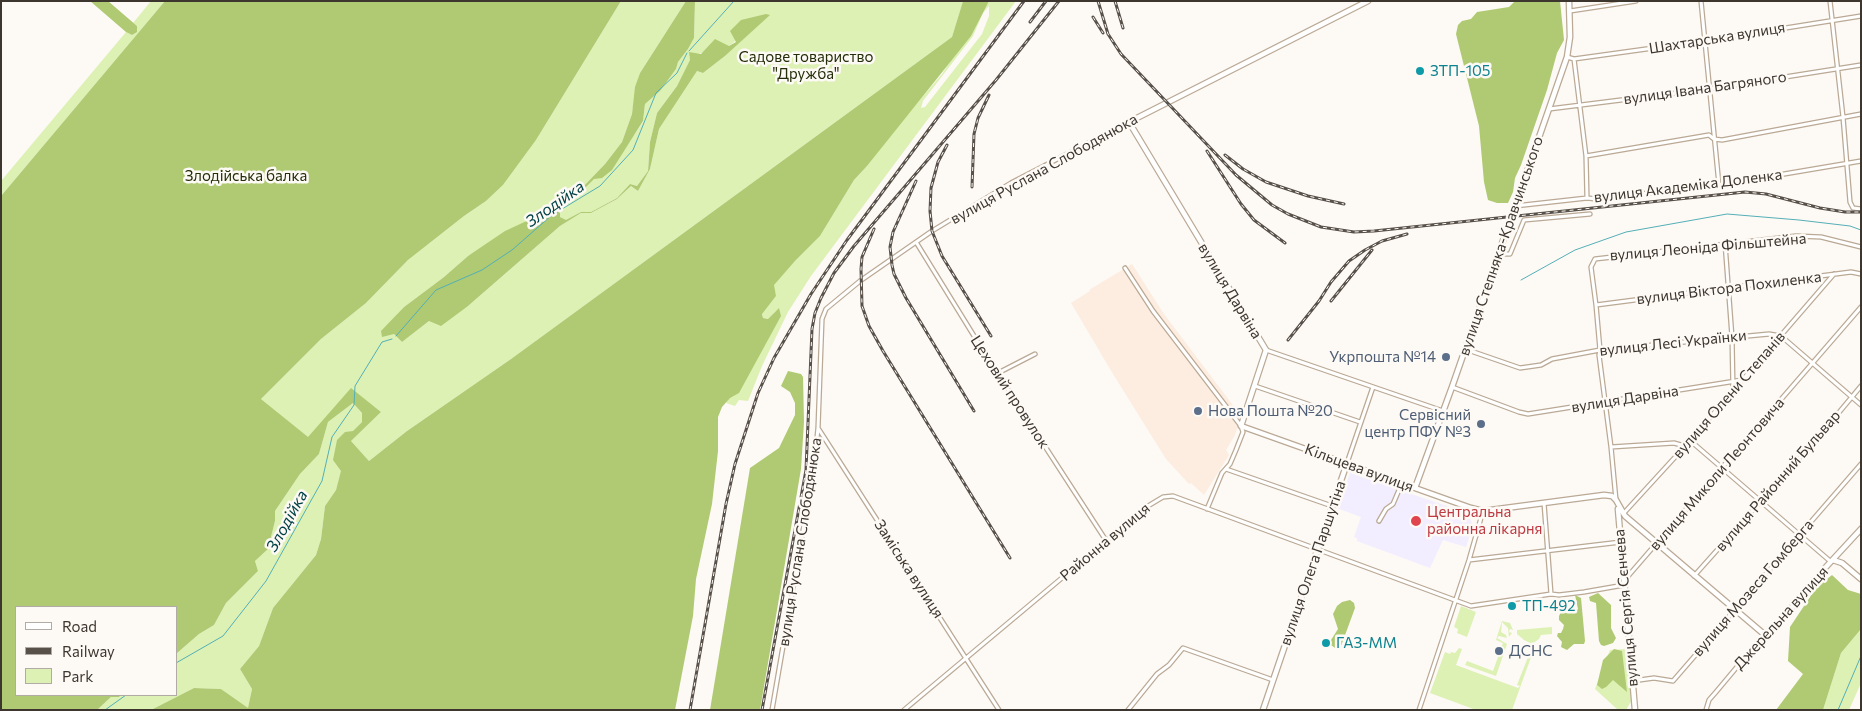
<!DOCTYPE html>
<html>
<head>
<meta charset="utf-8">
<style>
	body { margin:0 }
	#map { position:relative; width:1862px; height:711px; overflow:hidden; background:#fdf9f5; font-family:Commissioner,sans-serif }
	canvas { display:block }
	.frame { position:absolute; inset:0; border:2px solid #3d362e; pointer-events:none }
	.legend { position:absolute; left:15px; top:606px; width:162px; height:90px; box-sizing:border-box; background:#fdf9f5; border:1px solid #b0aba5; margin:0; padding:6px 9px; list-style:none; font-size:15px; color:#3d362e }
	.legend li { display:flex; align-items:center; gap:10px; height:25px }
	.legend b { width:25px; border:1px solid #b0aba5 }
</style>
</head>
<body>
<div id="map">
<canvas width="1862" height="711"></canvas>
<div class="frame"></div>
<ul class="legend">
<li><b style="height:6px;background:#fff"></b>Road</li>
<li><b style="height:6px;background:#58514a"></b>Railway</li>
<li><b style="height:14px;background:#ddf1b5"></b>Park</li>
</ul>
</div>
<script>
const ctx = document.querySelector('canvas').getContext('2d');
ctx.lineJoin = 'round';
function paint(path, color) { ctx.fillStyle = color; ctx.fill(path, 'evenodd'); }
const shape = rows => new Path2D(rows.map(r => 'M' + r).join(''));
function strokePath(path, color, width, dash) { ctx.strokeStyle = color; ctx.lineWidth = width; ctx.lineCap = dash ? 'butt' : 'round'; ctx.setLineDash(dash || []); ctx.stroke(path); }
function write(font, color, halo, rows, align = 'center') {
  ctx.font = font + ' Commissioner,sans-serif'; ctx.lineWidth = 5; ctx.setLineDash([]); ctx.textBaseline = 'middle'; ctx.strokeStyle = halo; ctx.fillStyle = color; for (const [text, x, y, turn = 0] of rows) {
    ctx.save(); ctx.translate(x, y); ctx.rotate((+turn || 0) * Math.PI / 180); ctx.textAlign = isNaN(turn) ? turn : align; if (halo) ctx.strokeText(text, 0, 0); ctx.fillText(text, 0, 0); ctx.restore();
  }
}
paint(shape([
	[1132,264,1164,314,1241,416,1235,435,1226,450,1229,455,1204,495,1191,483,1189,484,1166,459,1113,374,1071,303,1090,291,1089,290]
]), '#fcede0');
paint(shape([
	[1350,473,1467,513,1473,525,1466,547,1443,540,1430,568,1357,541,1357,538,1354,537,1361,517,1337,508]
]), '#f2edff');
paint(shape([
	[151,1,165,1,1,196,1,181,126,32,132,35,137,26,133,23],
	[621,1,686,1,640,73,636,87,632,114,622,142,605,164,580,190,559,206,468,256,444,277,404,307,394,318,394,334,402,342,429,321,468,306,560,226,581,213,591,213,617,199,631,186,638,191,650,169,659,129,697,71,703,73,725,56,769,15,729,46,689,56,691,59,677,86,657,113,650,142,648,171,637,186,630,184,617,198,591,212,581,212,566,221,560,217,560,208,580,193,628,144,643,122,645,104,660,91,676,69,678,62,688,49,694,38,695,1,963,1,952,37,511,359,407,431,369,461,351,441,381,412,351,389,308,438,261,399,321,339,366,303,408,260,464,216,486,201,503,185,536,140],
	[989,1,1016,1,811,276,788,312,762,366,748,401,739,400,735,406,726,403,776,311,769,319,763,318,762,313,776,296,773,285,795,261,820,236,854,180,867,166,899,124,942,74],
	[989,6,989,16,982,34,925,107,921,108,923,101,973,36,983,13],
	[353,403,362,413,362,422,353,432,336,490,325,506,321,539,316,555,273,608,259,646,240,669,252,689,248,709,221,689,194,688,151,710,97,710,111,697,119,697,121,695,176,695,176,654,199,634,214,625,226,603,258,571,255,561,268,549,275,521,275,511,300,474,319,454,328,422],
	[1461,606,1476,612,1467,637,1457,633,1458,629,1454,627],
	[1502,621,1510,623,1513,630,1510,629,1509,632,1512,633,1509,637,1508,628,1502,622,1501,632,1506,635,1507,638,1499,636,1497,638,1507,644,1496,676,1465,665,1467,661,1493,671,1503,643,1496,640],
	[1552,627,1552,634,1541,635,1539,639,1532,644,1524,640,1517,634,1517,630],
	[1861,629,1861,683,1849,710,1823,710,1841,653],
	[1535,646,1512,710,1476,710,1430,693,1445,652,1450,654,1451,652,1455,653,1459,648,1462,649,1456,665,1518,688,1520,686,1517,685,1532,647],
	[1626,649,1632,700,1626,710,1618,710,1595,689,1610,650]
]), '#ddf1b5');
paint(shape([
	[90,1,108,1,137,26,137,32,132,35,126,32],
	[165,1,621,1,536,140,503,185,486,201,464,216,408,260,366,303,321,339,261,399,308,437,351,388,381,412,351,441,369,461,407,431,511,359,952,37,963,1,989,1,971,36,867,166,854,180,820,236,795,261,774,285,776,296,762,314,763,318,768,319,779,308,781,316,739,393,730,398,722,407,718,417,718,451,712,504,696,579,693,616,675,710,151,710,194,688,221,689,248,708,252,689,240,669,259,646,273,608,316,555,321,539,325,506,336,490,341,471,333,460,337,440,345,432,353,431,362,422,362,413,353,403,328,422,319,454,300,474,275,511,275,521,268,549,255,561,258,571,226,603,214,625,199,634,176,654,176,607,16,607,16,695,121,695,119,697,111,697,97,710,1,710,1,196],
	[686,1,695,1,694,38,688,49,678,62,676,69,660,91,645,104,643,121,612,170,602,178,594,179,580,193,560,208,560,217,566,220,581,212,591,212,617,198,630,184,637,186,648,171,650,142,657,113,677,86,690,60,689,52,701,54,715,39,729,46,736,42,730,31,741,20,766,14,770,15,725,56,703,73,697,71,659,129,650,169,638,191,631,186,617,199,591,213,581,213,560,226,468,306,441,326,429,321,402,342,394,334,382,337,381,331,404,307,444,277,468,256,505,231,559,206,580,190,605,164,622,142,632,114,635,87,640,73],
	[1515,1,1560,1,1564,40,1557,53,1547,90,1521,165,1515,178,1513,192,1508,203,1497,203,1488,200,1484,182,1479,126,1456,34,1458,25,1462,21,1471,19,1477,12,1509,7],
	[788,371,801,374,803,377,804,422,801,469,760,710,710,710,750,468,779,448,795,415,795,403,790,392,781,386],
	[1832,575,1848,590,1861,594,1861,629,1841,653,1823,710,1776,710,1803,674,1788,661,1790,627,1816,588],
	[1598,593,1611,605,1611,628,1616,638,1613,643,1604,646,1601,645,1599,641,1596,603,1590,601,1589,597],
	[1575,595,1581,598,1585,641,1584,644,1574,644,1567,650,1561,647,1562,642,1557,636,1558,633,1561,633,1563,629,1564,625,1559,620,1559,616,1561,612,1570,613,1578,609],
	[1350,600,1354,603,1355,608,1341,646,1335,648,1331,645,1331,640,1338,629,1333,614,1337,606,1342,602],
	[1614,649,1622,651,1627,692,1613,680,1606,687,1602,689,1597,685,1603,660]
]), '#afca72');
strokePath(shape([
	[689,51,734,1],
	[1521,280,1575,250,1626,232,1727,214,1799,220,1850,226,1861,230],
	[396,336,436,290,482,270,512,250,552,215,600,186,633,150,656,93,677,73,687,53],
	[176,663,223,636,266,581,322,481,332,437,354,405,355,386,382,342,392,339],
	[105,710,126,695],
	[1838,710,1861,656]
]), '#53afb6', 1);
const street = shape([
	[1701,1,1719,185],
	[1830,1,1843,117,1850,202,1853,208,1861,209],
	[1570,11,1636,1],
	[1567,57,1574,59,1586,156,1587,198],
	[1574,59,1704,41,1861,16],
	[1549,109,1709,89,1861,65],
	[1586,156,1709,135,1714,139,1722,140,1861,114],
	[1515,206,1587,198,1597,199,1719,185,1861,161],
	[916,242,987,357,1107,542],
	[1725,243,1732,337,1733,389],
	[1499,254,1510,254,1524,220,1590,214],
	[1125,268,1153,311,1241,426,1243,432,1236,450,1230,464,1222,473,1207,509],
	[1596,305,1851,272,1861,274],
	[1465,349,1520,368,1541,365,1552,359,1600,350,1769,334,1781,336,1861,405],
	[1266,350,1443,411],
	[998,373,1035,354],
	[1255,386,1360,422],
	[1452,387,1519,412,1528,414,1742,380],
	[818,428,999,710],
	[1611,447,1674,443,1681,445,1693,443,1830,561],
	[1347,463,1373,387],
	[1226,469,1332,506],
	[1616,500,1611,447,1599,355,1600,350,1596,305,1591,267,1595,259,1796,236,1821,237,1861,247],
	[1544,503,1551,594],
	[1623,514,1688,443,1834,274],
	[1379,521,1386,509,1393,504,1402,483],
	[1469,560,1621,542],
	[1694,576,1826,428,1861,386],
	[1632,681,1654,678,1673,681,1861,464],
	[772,710,814,467,818,428,822,319,826,309,860,281,932,231,1011,183,1129,122],
	[904,710,1148,506,1163,497,1173,496,1471,606,1551,594,1559,595,1584,592,1624,585,1629,575,1861,307],
	[1128,710,1157,674,1169,665,1183,648,1273,680],
	[1419,710,1469,560,1483,511],
	[1706,710,1709,700,1716,692,1752,649,1762,642,1767,635]
]);
const secondary = shape([
	[1368,1,1129,122,1266,350,1241,426,1471,508,1483,511,1604,495,1612,496,1616,500,1625,516,1765,635,1772,631,1825,568,1861,529],
	[1415,488,1452,387,1567,57,1570,37,1569,1],
	[1618,509,1635,710],
	[1833,560,1842,563,1861,579],
	[1263,710,1347,463]
]);
strokePath(street, '#baa995', 5.5);
strokePath(secondary, '#baa995', 7);
strokePath(street, '#fff', 3);
strokePath(secondary, '#fff', 4.5);
const rail = shape([
	[1098,1,1108,34,1121,54,1236,175,1272,205,1288,214,1321,227,1354,232,1374,231,1745,192,1766,194,1820,208,1845,212,1861,212],
	[1115,1,1123,28],
	[1093,17,1103,33],
	[1030,22,1046,1],
	[947,145,938,162,931,188,930,211,932,231,942,256,991,336],
	[1207,151,1241,204,1254,220,1285,243],
	[1225,155,1243,169,1266,182,1308,196,1344,204],
	[916,181,893,232,890,247,892,265,894,274,906,298,974,411],
	[972,187,974,134,978,118,989,95],
	[874,229,862,257,861,269,862,306,869,326,883,351,1010,558],
	[1331,301,1372,250],
	[1288,340,1319,301,1331,282,1349,261,1365,250,1382,241,1407,234],
	[690,710,726,504,735,464,758,393,774,358,811,294,847,240,1024,1],
	[762,710,806,470,812,329,815,313,821,298,834,273,854,246,996,80,1059,1]
]);
strokePath(rail, '#58514a', 3);
strokePath(rail, '#fdf9f5', 1, [4]);
for (const [x, y, r, color] of [
	[1420,71,5,"#0f9aa8"],
	[1446,357,5,"#5c6f8a"],
	[1198,411,5,"#5c6f8a"],
	[1481,424,5,"#5c6f8a"],
	[1416,521,6,"#e0444e"],
	[1512,606,5,"#0f9aa8"],
	[1326,643,5,"#0f9aa8"],
	[1499,651,5,"#5c6f8a"]
]) { const dot = new Path2D(); dot.arc(x, y, r, 0, 2 * Math.PI); ctx.fillStyle = color; ctx.fill(dot); strokePath(dot, '#fdf9f5', 2); }
write('15px', '#3d362e', '#fdf9f5', [
	["Шахтарська вулиця",1717,38,-9],
	["вулиця Івана Багряного",1705,88,-8],
	["вулиця Руслана Слободянюка",1044,169,-29],
	["вулиця Академіка Доленка",1688,186,-7],
	["вулиця Степняка-Кравчинського",1501,246,-71],
	["вулиця Леоніда Фільштейна",1708,247,-5],
	["вулиця Віктора Похиленка",1729,288,-7],
	["вулиця Дарвіна",1230,291,59],
	["вулиця Лесі Українки",1673,343,-6],
	["Цеховий провулок",1010,392,57],
	["вулиця Олени Степанів",1729,395,-49],
	["вулиця Дарвіна",1625,399,-9],
	["Кільцева вулиця",1359,468,20],
	["вулиця Миколи Леонтовича",1717,474,-49],
	["вулиця Районний Бульвар",1778,481,-49],
	["вулиця Руслана Слободянюка",800,542,-81],
	["Районна вулиця",1105,542,-40],
	["вулиця Олега Паршутіна",1313,563,-71],
	["Заміська вулиця",909,569,57],
	["вулиця Мозеса Гомберга",1753,588,-49],
	["вулиця Сергія Сєнчева",1626,608,-95],
	["Джерельна вулиця",1781,618,-48]
]);
write('15px', '#242e08', '#fdf9f5', [
	["Садове товариство",806,57],
	["\"Дружба\"",806,74],
	["Злодійська балка",246,176]
]);
write('15px', '#0d838f', '#fdf9f5', [
	["ЗТП-105",1430,71],
	["ТП-492",1522,606],
	["ГАЗ-ММ",1336,643]
], 'left');
write('15px', '#4e5e75', '#fdf9f5', [
	["Укрпошта №14",1436,357],
	["Нова Пошта №20",1208,411,"left"],
	["Сервісний",1471,415],
	["центр ПФУ №3",1471,432],
	["ДСНС",1509,651,"left"]
], 'right');
write('15px', '#be3a42', '#fdf9f5', [
	["Центральна",1427,512],
	["районна лікарня",1427,529]
], 'left');
write('italic 16px', '#004146', '#fdf9f5', [
	["Злодійка",555,204,-35],
	["Злодійка",287,521,-61]
]);
</script>
</body>
</html>
